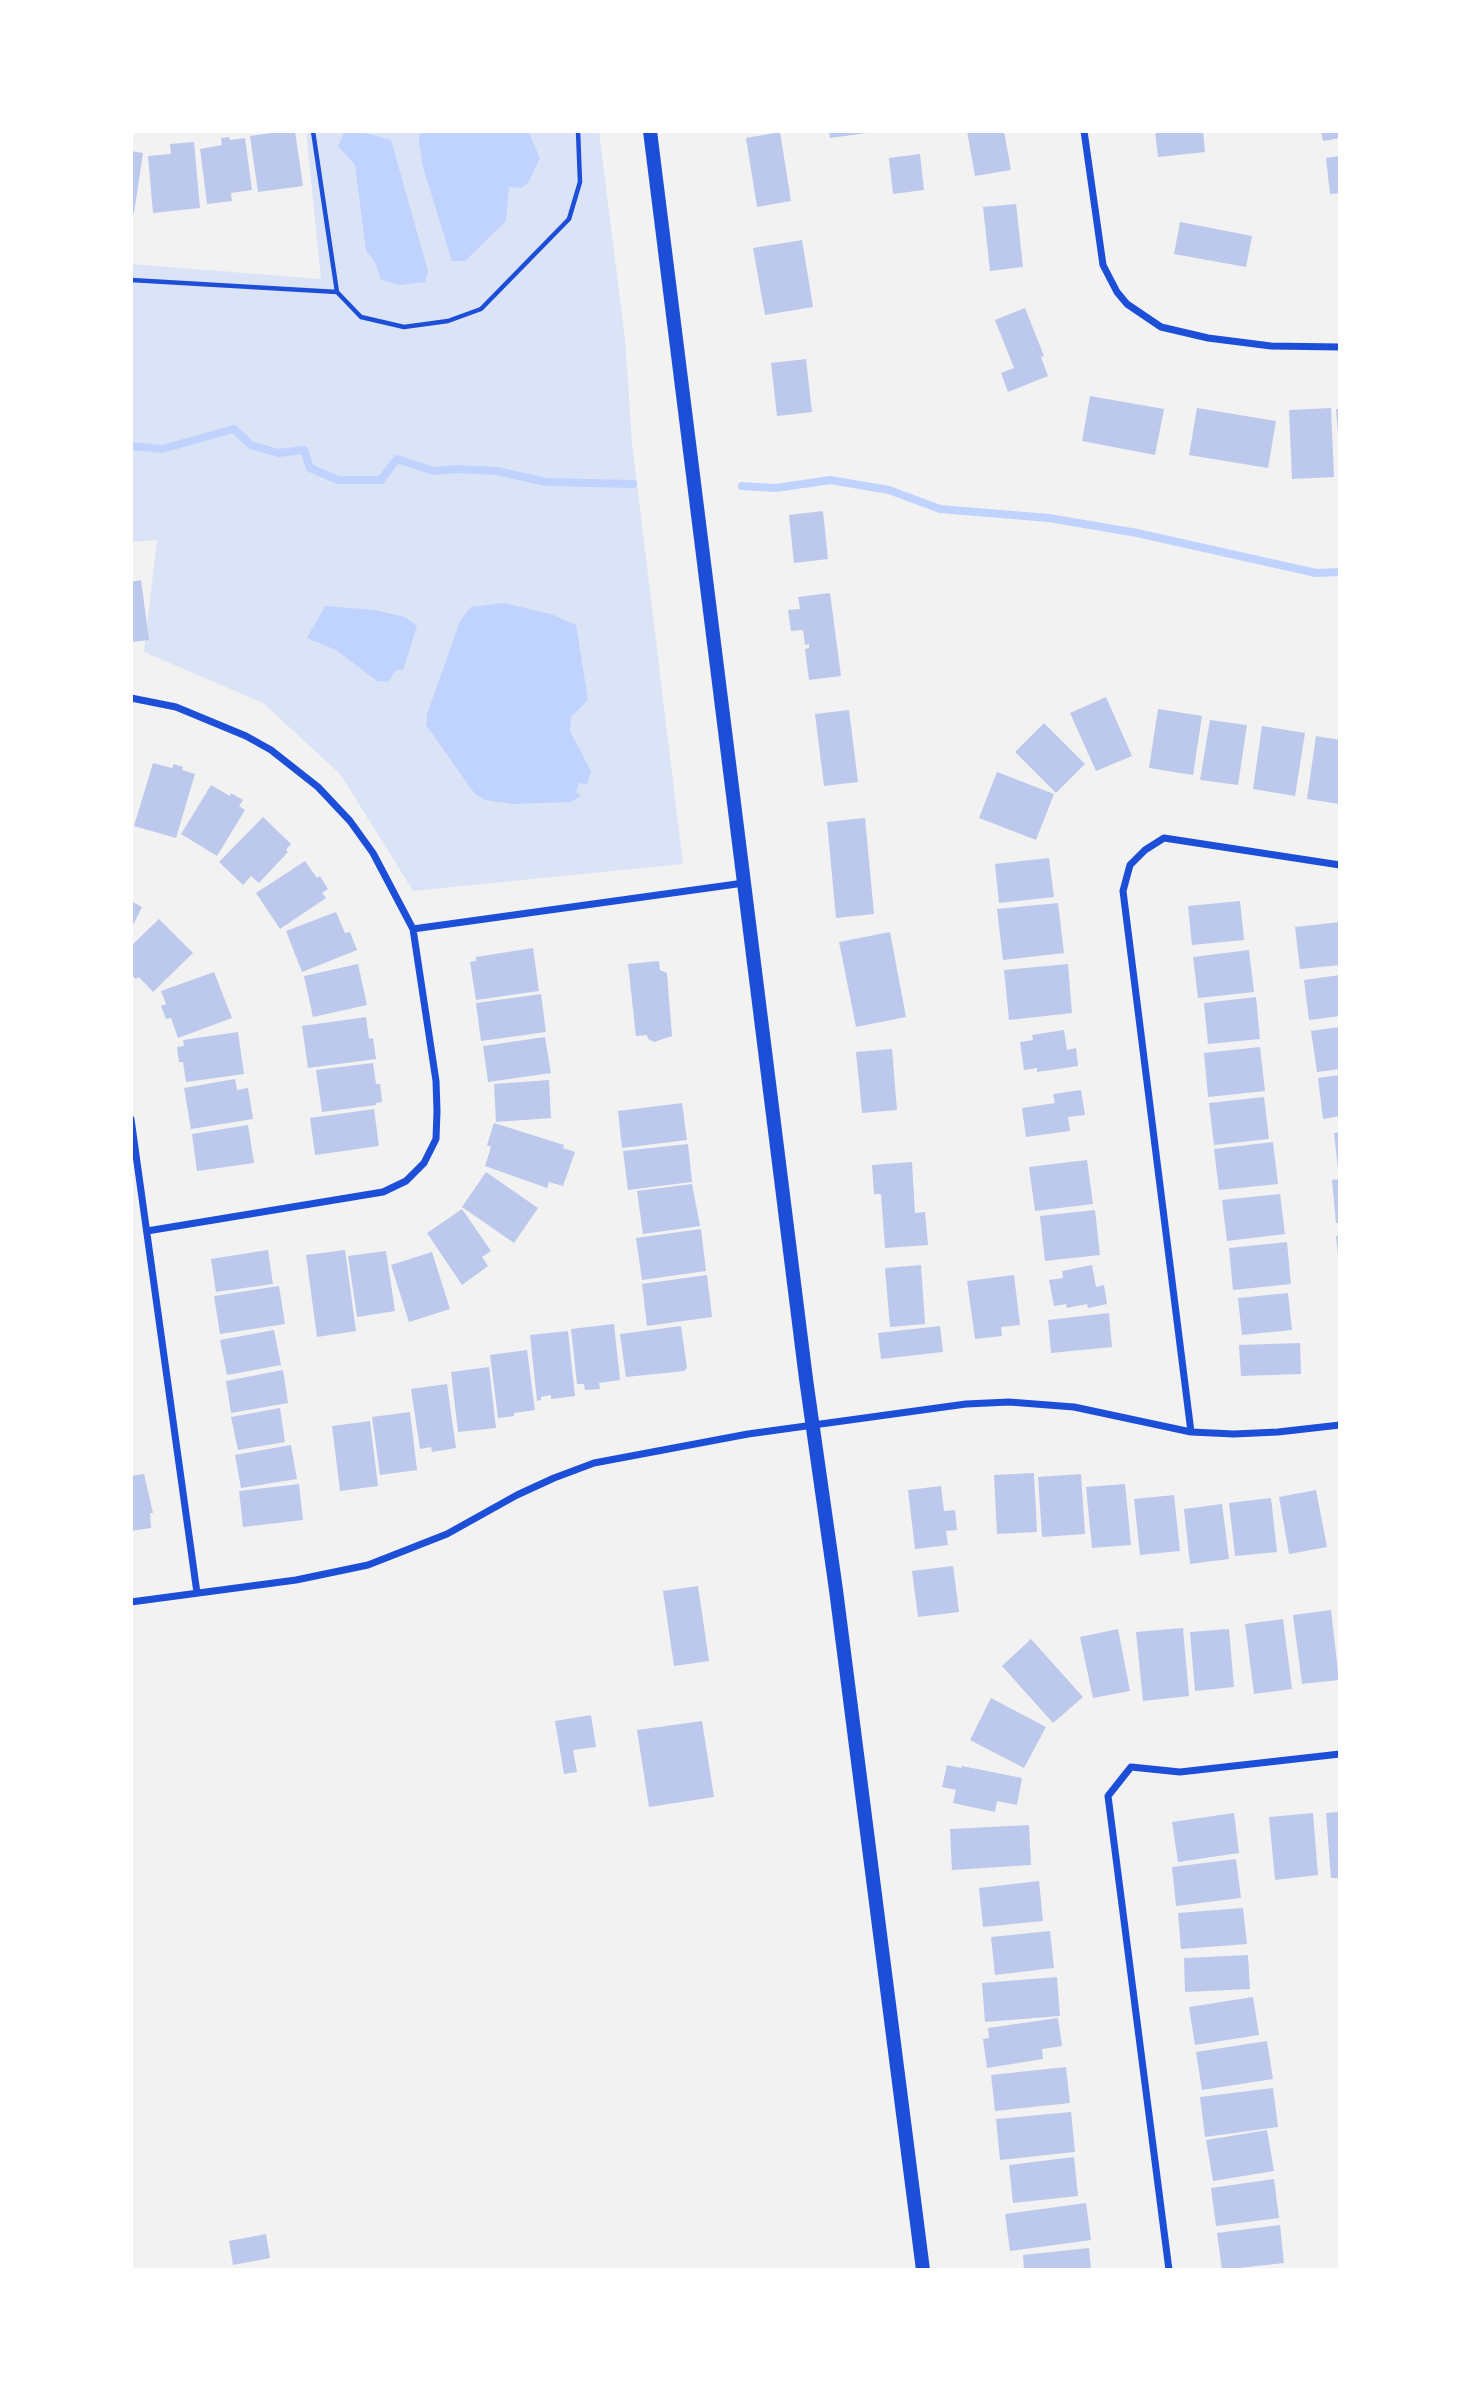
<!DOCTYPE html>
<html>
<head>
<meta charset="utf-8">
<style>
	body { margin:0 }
	#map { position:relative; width:1471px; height:2401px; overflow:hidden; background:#f2f2f2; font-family:Georgia,serif }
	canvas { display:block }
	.frame { position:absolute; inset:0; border:133px solid #fff; pointer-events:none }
</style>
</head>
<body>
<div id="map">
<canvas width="1471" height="2401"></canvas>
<div class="frame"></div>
</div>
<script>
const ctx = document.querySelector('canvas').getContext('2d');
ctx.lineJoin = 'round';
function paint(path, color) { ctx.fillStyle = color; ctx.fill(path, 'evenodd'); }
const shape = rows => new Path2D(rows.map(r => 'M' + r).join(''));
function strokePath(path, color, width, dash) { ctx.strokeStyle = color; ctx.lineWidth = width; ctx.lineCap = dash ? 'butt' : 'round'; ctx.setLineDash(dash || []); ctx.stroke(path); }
paint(shape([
	[306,131,599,131,625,338,632,442,683,864,413,891,340,774,263,703,144,652,157,540,131,542,131,264,321,279]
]), '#dbe4f7');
paint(shape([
	[345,131,359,131,391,140,428,271,425,282,400,285,381,280,375,262,366,251,355,165,338,146],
	[420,131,528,131,540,158,528,183,521,188,509,187,506,221,465,261,452,261,423,167,419,142],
	[503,603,551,614,576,625,588,700,571,717,570,731,591,771,587,784,579,783,576,792,581,796,571,802,513,804,485,800,475,794,426,725,427,714,460,621,471,607],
	[325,606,375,610,405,617,417,626,403,670,396,670,388,682,377,681,336,650,307,638]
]), '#bfd3fe');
strokePath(shape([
	[131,446,162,449,234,429,251,445,278,453,304,450,310,468,338,480,381,480,397,459,434,471,456,469,497,471,546,482,633,484],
	[742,486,776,488,830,480,889,490,940,509,1049,518,1137,533,1316,573,1340,572]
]), '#bfd3fe', 8);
paint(shape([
	[271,131,295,131,303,186,258,192,250,136,271,133],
	[829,131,867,131,867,133,830,138],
	[967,131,1004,131,1011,170,975,176],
	[1155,131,1203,131,1205,152,1158,157],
	[1321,131,1340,131,1340,138,1323,141],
	[780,132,791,201,757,207,746,138],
	[229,137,230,140,245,138,252,190,231,193,232,201,207,204,200,149,222,145,221,138],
	[194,142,200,208,153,213,148,156,171,154,170,144],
	[131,151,143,153,134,213,131,213],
	[920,154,924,190,893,194,889,158],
	[1340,156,1340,193,1330,194,1326,158],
	[1016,204,1023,267,990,271,983,207],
	[1180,222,1252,236,1246,267,1174,254],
	[802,240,813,307,765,315,753,248],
	[1025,308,1044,356,1041,357,1048,376,1008,392,1001,373,1014,368,995,320],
	[806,359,812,412,777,416,771,363],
	[1090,396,1164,409,1155,455,1082,441],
	[1197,408,1276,421,1268,468,1189,455],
	[1331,408,1334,477,1292,479,1289,410],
	[1336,409,1340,409,1340,433,1338,434],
	[823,511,828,559,794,563,789,515],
	[141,580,149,640,131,642,131,582],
	[830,593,841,676,809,680,805,649,809,648,809,644,805,645,803,630,791,631,788,610,800,609,798,597],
	[1106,697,1132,756,1096,771,1070,713],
	[1158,709,1202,716,1193,775,1149,768],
	[849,710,858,782,824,786,815,714],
	[1210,720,1247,725,1238,785,1200,780],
	[1044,723,1085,764,1056,793,1015,752],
	[1262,726,1305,733,1295,796,1253,789],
	[1316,736,1340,740,1340,804,1307,799],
	[153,763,172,768,174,764,183,767,182,770,195,774,176,838,134,826],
	[997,772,1054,794,1036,840,979,818],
	[211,785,230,796,231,793,243,800,239,806,245,810,217,856,181,834],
	[263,817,291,844,286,850,288,852,259,883,251,876,243,885,219,862],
	[865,818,874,914,836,918,827,822],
	[1049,858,1054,897,999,903,995,864],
	[305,861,317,878,320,876,328,889,322,893,326,898,280,929,256,893],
	[131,901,142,907,131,929],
	[1240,901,1244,940,1192,945,1188,906],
	[1058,903,1064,953,1003,960,997,909],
	[336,912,345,933,350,932,357,950,302,972,286,931],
	[159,919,193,953,153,992,139,977,136,979,131,974,131,946],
	[1340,922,1340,965,1300,969,1295,927],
	[890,932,906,1017,856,1027,839,942],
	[533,948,539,991,476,1000,470,962,476,961,476,957],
	[1249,950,1254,992,1198,998,1193,957],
	[659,961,660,970,667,973,672,1036,654,1042,648,1039,647,1035,636,1036,628,964],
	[358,964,367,1005,313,1017,304,976],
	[1068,964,1072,1013,1009,1020,1004,970],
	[214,972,232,1018,178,1038,171,1018,166,1019,161,1006,166,1004,161,991],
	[1340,975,1340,1016,1309,1020,1304,980],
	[541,994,546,1032,481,1041,476,1003],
	[1256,997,1260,1039,1208,1044,1204,1003],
	[366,1017,369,1039,373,1038,376,1059,308,1068,302,1026],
	[1340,1027,1340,1069,1317,1072,1311,1031],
	[1064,1030,1067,1050,1076,1048,1078,1066,1037,1072,1037,1068,1024,1070,1020,1042,1033,1040,1032,1035],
	[238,1032,244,1074,186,1082,183,1062,179,1062,177,1047,184,1046,183,1040],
	[545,1037,551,1073,488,1082,483,1046],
	[1260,1047,1265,1091,1208,1097,1204,1053],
	[892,1049,897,1110,862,1113,856,1052],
	[373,1063,376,1084,380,1084,382,1102,376,1103,376,1105,322,1112,316,1070],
	[1340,1075,1340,1116,1323,1119,1318,1078],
	[235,1079,237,1090,248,1088,253,1119,191,1129,184,1088],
	[549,1080,551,1118,496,1122,494,1084],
	[1081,1090,1085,1115,1068,1117,1070,1131,1026,1137,1022,1108,1055,1103,1053,1094],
	[1264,1097,1269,1139,1214,1145,1209,1103],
	[682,1103,687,1140,622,1148,618,1111],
	[374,1109,379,1146,315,1155,310,1118],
	[494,1123,564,1145,563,1148,575,1152,563,1186,549,1182,547,1188,485,1166,491,1147,487,1145],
	[248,1125,254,1163,197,1171,192,1134],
	[1340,1132,1340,1169,1338,1169,1334,1133],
	[1273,1142,1278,1184,1219,1190,1214,1149],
	[688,1144,692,1182,628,1190,623,1151],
	[1087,1160,1093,1204,1035,1211,1029,1167],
	[912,1162,915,1213,925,1212,928,1245,885,1248,881,1194,874,1194,872,1165],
	[486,1172,538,1208,514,1243,462,1207],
	[1340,1179,1340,1223,1336,1223,1332,1180],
	[692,1184,700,1226,643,1234,637,1191],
	[1280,1194,1285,1234,1227,1241,1222,1200],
	[462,1209,491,1251,482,1257,488,1266,462,1285,427,1233],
	[1095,1210,1100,1255,1045,1261,1040,1216],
	[701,1229,706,1271,642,1280,636,1238],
	[1340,1235,1340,1255,1338,1255,1336,1236],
	[1287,1242,1291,1284,1233,1290,1229,1248],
	[268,1250,273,1284,216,1292,211,1259],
	[345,1250,356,1331,317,1337,306,1255],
	[386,1251,395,1311,357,1317,348,1256],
	[432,1252,450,1309,409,1322,391,1265],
	[921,1265,925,1324,890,1327,885,1268],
	[1092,1265,1096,1287,1104,1285,1107,1304,1088,1308,1087,1304,1067,1308,1066,1304,1054,1306,1049,1280,1063,1278,1062,1271],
	[707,1275,712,1317,647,1326,642,1284],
	[1014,1275,1020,1325,1001,1327,1002,1336,975,1339,967,1281],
	[279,1286,285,1324,220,1334,214,1296],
	[1288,1293,1292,1330,1242,1335,1238,1298],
	[1109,1313,1112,1347,1051,1353,1048,1320],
	[614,1324,620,1380,599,1383,600,1389,585,1390,584,1384,577,1384,571,1329],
	[681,1326,687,1368,684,1371,626,1377,620,1334],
	[940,1326,943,1352,881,1359,878,1333],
	[274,1330,281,1365,227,1375,220,1340],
	[568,1331,575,1396,551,1399,551,1395,541,1397,541,1400,537,1401,530,1335],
	[1300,1343,1301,1374,1241,1376,1239,1345],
	[527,1350,535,1410,514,1413,514,1416,498,1418,490,1355],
	[489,1367,496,1428,458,1432,451,1372],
	[283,1370,288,1403,231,1413,226,1381],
	[447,1384,456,1448,432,1452,431,1447,420,1449,411,1389],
	[280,1408,285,1442,238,1450,231,1417],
	[410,1412,417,1470,380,1475,372,1417],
	[370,1421,378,1486,340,1491,332,1426],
	[291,1445,297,1479,241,1488,235,1455],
	[1034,1473,1037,1532,997,1534,994,1475],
	[144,1474,153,1513,150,1513,151,1528,131,1531,131,1476],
	[1081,1474,1085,1534,1042,1537,1038,1477],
	[299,1484,303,1520,243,1527,239,1491],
	[1125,1484,1131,1545,1092,1548,1086,1487],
	[941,1486,944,1511,955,1510,957,1530,946,1531,948,1545,915,1549,908,1490],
	[1316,1490,1327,1547,1289,1554,1279,1497],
	[1174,1495,1180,1551,1140,1555,1134,1499],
	[1271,1498,1277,1552,1235,1556,1229,1503],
	[1222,1504,1229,1559,1190,1564,1184,1509],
	[953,1566,959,1612,918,1617,912,1571],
	[698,1586,709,1661,674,1666,663,1591],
	[1331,1610,1339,1680,1302,1684,1293,1615],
	[1283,1619,1292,1689,1254,1694,1245,1624],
	[1183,1628,1189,1696,1143,1701,1136,1632],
	[1118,1629,1130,1691,1093,1698,1080,1637],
	[1229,1629,1234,1687,1195,1691,1190,1632],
	[1031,1639,1083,1697,1053,1723,1002,1666],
	[991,1698,1046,1727,1024,1768,970,1740],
	[591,1715,596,1747,573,1750,577,1772,564,1774,555,1721],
	[702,1721,714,1797,649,1807,637,1730],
	[947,1765,961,1768,962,1766,1022,1778,1017,1805,997,1801,995,1812,953,1803,956,1790,942,1787],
	[1340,1812,1340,1878,1331,1878,1326,1813],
	[1234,1813,1239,1853,1178,1862,1172,1822],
	[1313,1813,1318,1875,1275,1880,1269,1817],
	[1029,1825,1031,1865,952,1870,950,1829],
	[1236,1859,1241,1898,1176,1906,1172,1867],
	[1039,1881,1043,1921,983,1927,979,1888],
	[1243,1908,1247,1944,1181,1949,1178,1913],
	[1050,1931,1054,1968,995,1975,991,1937],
	[1248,1955,1250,1989,1185,1992,1184,1958],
	[1057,1977,1060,2016,985,2022,982,1983],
	[1253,1997,1259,2035,1195,2045,1189,2007],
	[1058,2018,1062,2046,1042,2049,1043,2059,987,2068,983,2039,989,2038,988,2028],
	[1267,2041,1273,2079,1202,2090,1196,2052],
	[1066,2067,1070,2103,995,2111,991,2075],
	[1273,2088,1278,2127,1205,2137,1200,2097],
	[1071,2112,1075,2152,1000,2160,996,2119],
	[1267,2130,1274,2171,1213,2181,1206,2140],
	[1074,2157,1078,2196,1013,2203,1009,2165],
	[1274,2179,1279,2218,1216,2226,1211,2188],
	[1086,2203,1091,2240,1010,2251,1005,2214],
	[1280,2225,1284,2263,1222,2270,1217,2233],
	[266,2234,270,2258,233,2265,229,2241],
	[1089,2248,1091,2270,1024,2270,1023,2255]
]), '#bdc9ec');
strokePath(shape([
	[313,131,337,292,361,317,404,327,448,321,481,309,569,219,580,182,578,131],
	[131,280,337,292]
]), '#1d4ed8', 4.5);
strokePath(shape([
	[1084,131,1103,265,1117,292,1127,304,1161,327,1208,338,1271,346,1340,347],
	[131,698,176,707,246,736,271,750,318,787,350,821,373,853,413,929,436,1081,437,1111,436,1139,424,1163,406,1181,383,1192,147,1231],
	[413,929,744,883],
	[131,1119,197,1593],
	[1191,1432,1123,891,1130,865,1145,850,1164,838,1340,865],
	[131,1602,296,1580,368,1565,447,1534,517,1495,554,1478,594,1463,748,1434,966,1404,1009,1402,1074,1407,1191,1432,1234,1434,1278,1432,1340,1425],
	[1169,2270,1108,1796,1131,1767,1180,1772,1340,1754]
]), '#1d4ed8', 7);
strokePath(shape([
	[650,131,806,1379,836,1590,923,2270]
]), '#1d4ed8', 14);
</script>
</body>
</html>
